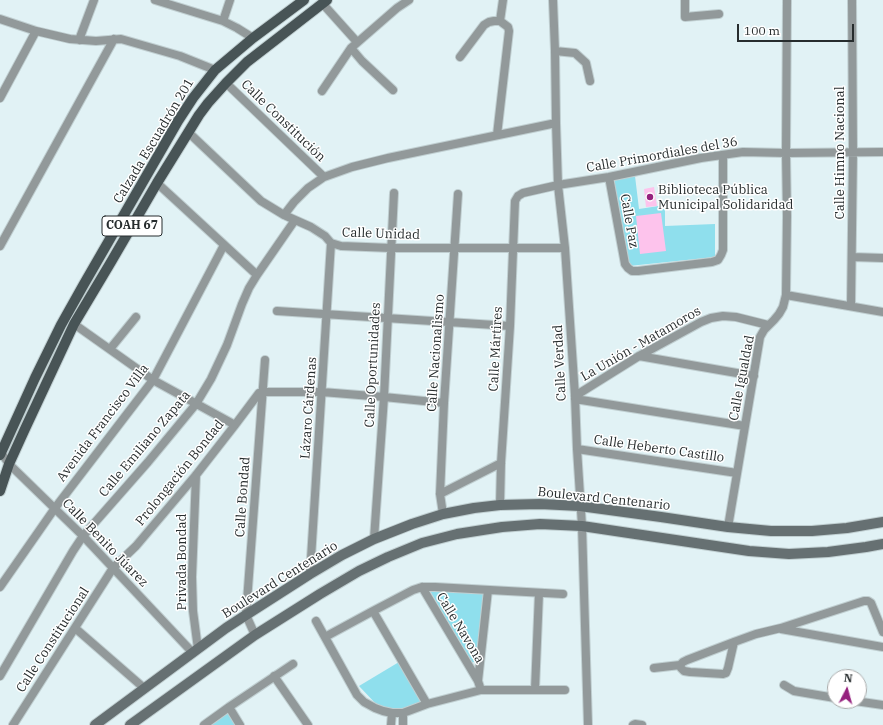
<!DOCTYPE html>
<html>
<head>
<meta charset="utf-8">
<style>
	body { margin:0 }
	#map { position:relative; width:883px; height:725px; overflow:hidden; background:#e1f2f5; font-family:"IBM Plex Serif",serif }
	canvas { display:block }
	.north { position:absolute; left:827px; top:669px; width:40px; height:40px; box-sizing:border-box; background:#fff; border:1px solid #a9abab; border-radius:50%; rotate:6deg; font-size:11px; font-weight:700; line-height:16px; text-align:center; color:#272d2e }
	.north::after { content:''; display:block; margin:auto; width:14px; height:18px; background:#95217e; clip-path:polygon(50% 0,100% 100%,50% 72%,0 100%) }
	.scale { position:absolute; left:737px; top:24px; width:117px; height:18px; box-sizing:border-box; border:2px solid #272d2e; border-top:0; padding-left:5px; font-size:12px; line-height:14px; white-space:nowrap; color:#272d2e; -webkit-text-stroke:3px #fff; paint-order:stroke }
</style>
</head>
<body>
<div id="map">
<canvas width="883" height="725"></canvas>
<div class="north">N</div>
<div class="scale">100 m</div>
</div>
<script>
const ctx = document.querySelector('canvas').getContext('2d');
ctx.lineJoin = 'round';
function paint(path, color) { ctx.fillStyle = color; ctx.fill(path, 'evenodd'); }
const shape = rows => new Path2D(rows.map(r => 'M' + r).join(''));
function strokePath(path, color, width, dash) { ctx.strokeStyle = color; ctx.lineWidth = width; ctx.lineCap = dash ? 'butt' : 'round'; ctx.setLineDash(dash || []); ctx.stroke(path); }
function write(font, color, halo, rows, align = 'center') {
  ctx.font = font + ' "IBM Plex Serif",serif'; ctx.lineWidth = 3; ctx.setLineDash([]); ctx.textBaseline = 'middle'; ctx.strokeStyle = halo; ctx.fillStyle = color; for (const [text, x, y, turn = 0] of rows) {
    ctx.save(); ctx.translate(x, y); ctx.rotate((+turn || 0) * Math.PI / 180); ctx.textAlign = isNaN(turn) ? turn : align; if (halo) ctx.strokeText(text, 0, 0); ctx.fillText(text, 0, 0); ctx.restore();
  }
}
paint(shape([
	[635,176,639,209,665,205,665,226,715,224,715,257,629,266,614,180],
	[429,589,485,591,477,661,471,663],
	[399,662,424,703,401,710,391,710,377,705,359,686],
	[229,710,238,725,208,725]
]), '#8fdfed');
paint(shape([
	[654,187,657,206,646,207,644,189],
	[661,213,666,251,640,254,636,216]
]), '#fdc3ec');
const minor = shape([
	[155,0,223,21,237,28,253,38],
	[553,0,555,51,556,123,558,185,565,248,575,396,577,449,582,526,588,725],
	[685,0,685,17,719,14],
	[322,3,357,42],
	[0,19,36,31,70,39,96,41,121,39,180,56,215,70],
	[223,21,230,0],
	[500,21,503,0],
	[79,40,94,0],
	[351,48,362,61,393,90],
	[555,51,575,53,586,63,590,81],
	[460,57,484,25,489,22,494,21,500,21,508,27,509,31,497,135],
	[226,83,324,177],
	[322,91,351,48,397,8,409,0],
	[0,98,36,31],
	[188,132,261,201,284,215,311,227,325,236,331,243,341,246,391,248,565,248],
	[609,177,625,264,628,268,632,271,638,271,712,262,718,260,721,255,723,250,723,155],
	[157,183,257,275],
	[284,215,294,202,308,188,324,177,352,167,388,158,556,123],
	[0,246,114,39],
	[852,257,883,258],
	[786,295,883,312],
	[851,306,853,152,852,0],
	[277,311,510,326],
	[74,324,153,380,235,425],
	[110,349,136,317],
	[639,356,754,376],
	[575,396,639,356,701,322,711,318,723,316,736,317,768,325],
	[575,399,745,426],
	[577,449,737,473],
	[0,451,9,464,83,536,193,653],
	[196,475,192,577,193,611,198,649],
	[440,494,501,463],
	[500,505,501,463,510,326,515,201,518,196,523,193,558,185,609,177,701,158,743,152,786,153,883,152],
	[443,514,440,494,444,403,458,194],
	[728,527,760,337,764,330,774,320,779,314,783,307,786,295,787,216,786,153,787,0],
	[374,539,384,397,394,193],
	[310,574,331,243],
	[0,587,55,508,153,380,224,245],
	[422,587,478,681,481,690],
	[373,611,427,704],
	[316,621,357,695,364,702,375,708,383,711,392,713,403,713,427,704,481,690,565,690],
	[75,628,144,688],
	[781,629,883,647],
	[255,635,246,615,265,360],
	[325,637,373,611,413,590,422,587,435,587,563,594],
	[680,665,681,668,684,671,690,672,723,674,726,673,728,668,734,642],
	[654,668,680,665,683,662,687,660,734,642,756,634,781,628,864,601,868,601,871,603,883,632],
	[0,676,73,551,83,536,148,462,196,404,211,379,227,345,242,304,249,288,257,275,295,220],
	[274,676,308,725],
	[478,681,488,590],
	[784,685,794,691,835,698],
	[535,690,539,593],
	[855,701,883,705],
	[229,707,240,725],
	[403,713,403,725],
	[13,725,113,568,136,546,196,475,235,425,259,393,263,392,322,392,384,397,444,403],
	[204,725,229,707,293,664],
	[391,725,392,713],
	[633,725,635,724,642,725]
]);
const secondary = shape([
	[95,725,226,628,246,615,310,574,342,555,374,539,412,524,443,514,474,508,500,505,540,504,580,506,661,517,728,527,771,531,812,531,847,528,883,522],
	[130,725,255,635,320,594,359,571,388,557,422,543,457,534,502,527,540,524,582,526,749,551,789,554,828,552,866,547,883,544]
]);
const primary = shape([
	[0,455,35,378,61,325,84,284,178,121,193,98,215,70,253,38,304,0],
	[0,491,9,464,24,431,74,324,111,262,157,183,199,115,208,103,226,83,247,62,327,0]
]);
strokePath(minor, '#c0cfd1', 10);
strokePath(secondary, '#c0cfd1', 12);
strokePath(primary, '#c0cfd1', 12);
strokePath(minor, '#92999a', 8);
strokePath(secondary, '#667072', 10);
strokePath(primary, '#485456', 10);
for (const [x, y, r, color] of [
	[650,197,4,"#95217e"]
]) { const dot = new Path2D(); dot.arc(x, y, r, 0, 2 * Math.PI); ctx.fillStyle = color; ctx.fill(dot); strokePath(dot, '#fff', 1.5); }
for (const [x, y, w] of [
	[132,226,60]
]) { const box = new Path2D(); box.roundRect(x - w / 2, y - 10, w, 20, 3); ctx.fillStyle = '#fff'; ctx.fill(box); strokePath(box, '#272d2e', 1); }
write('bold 12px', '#272d2e', null, [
	["COAH 67",132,226]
]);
write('13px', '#272d2e', '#fff', [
	["Calle Constitución",283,121,44],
	["Calzada Escuadrón 201",154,141,-59],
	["Calle Himno Nacional",840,153,-90],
	["Calle Primordiales del 36",662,155,-10],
	["Calle Paz",629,221,80],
	["Calle Unidad",381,234,2],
	["La Unión - Matamoros",641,344,-30],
	["Calle Mártires",496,349,-87],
	["Calle Nacionalismo",436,353,-86],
	["Calle Verdad",560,363,-93],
	["Calle Oportunidades",373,365,-87],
	["Calle Igualdad",742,378,-79],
	["Lázaro Cárdenas",309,408,-86],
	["Avenida Francisco Villa",103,423,-53],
	["Calle Emiliano Zapata",145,444,-50],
	["Calle Heberto Castillo",659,449,8],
	["Prolongación Bondad",180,473,-51],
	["Calle Bondad",243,497,-86],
	["Boulevard Centenario",604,499,6],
	["Calle Benito Júarez",105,543,46],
	["Privada Bondad",182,562,-90],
	["Boulevard Centenario",280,580,-32],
	["Calle Navona",460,628,59],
	["Calle Constitucional",53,640,-57]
]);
write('13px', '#272d2e', '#fff', [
	["Biblioteca Pública",658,190],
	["Municipal Solidaridad",658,205]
], 'left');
</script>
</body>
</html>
